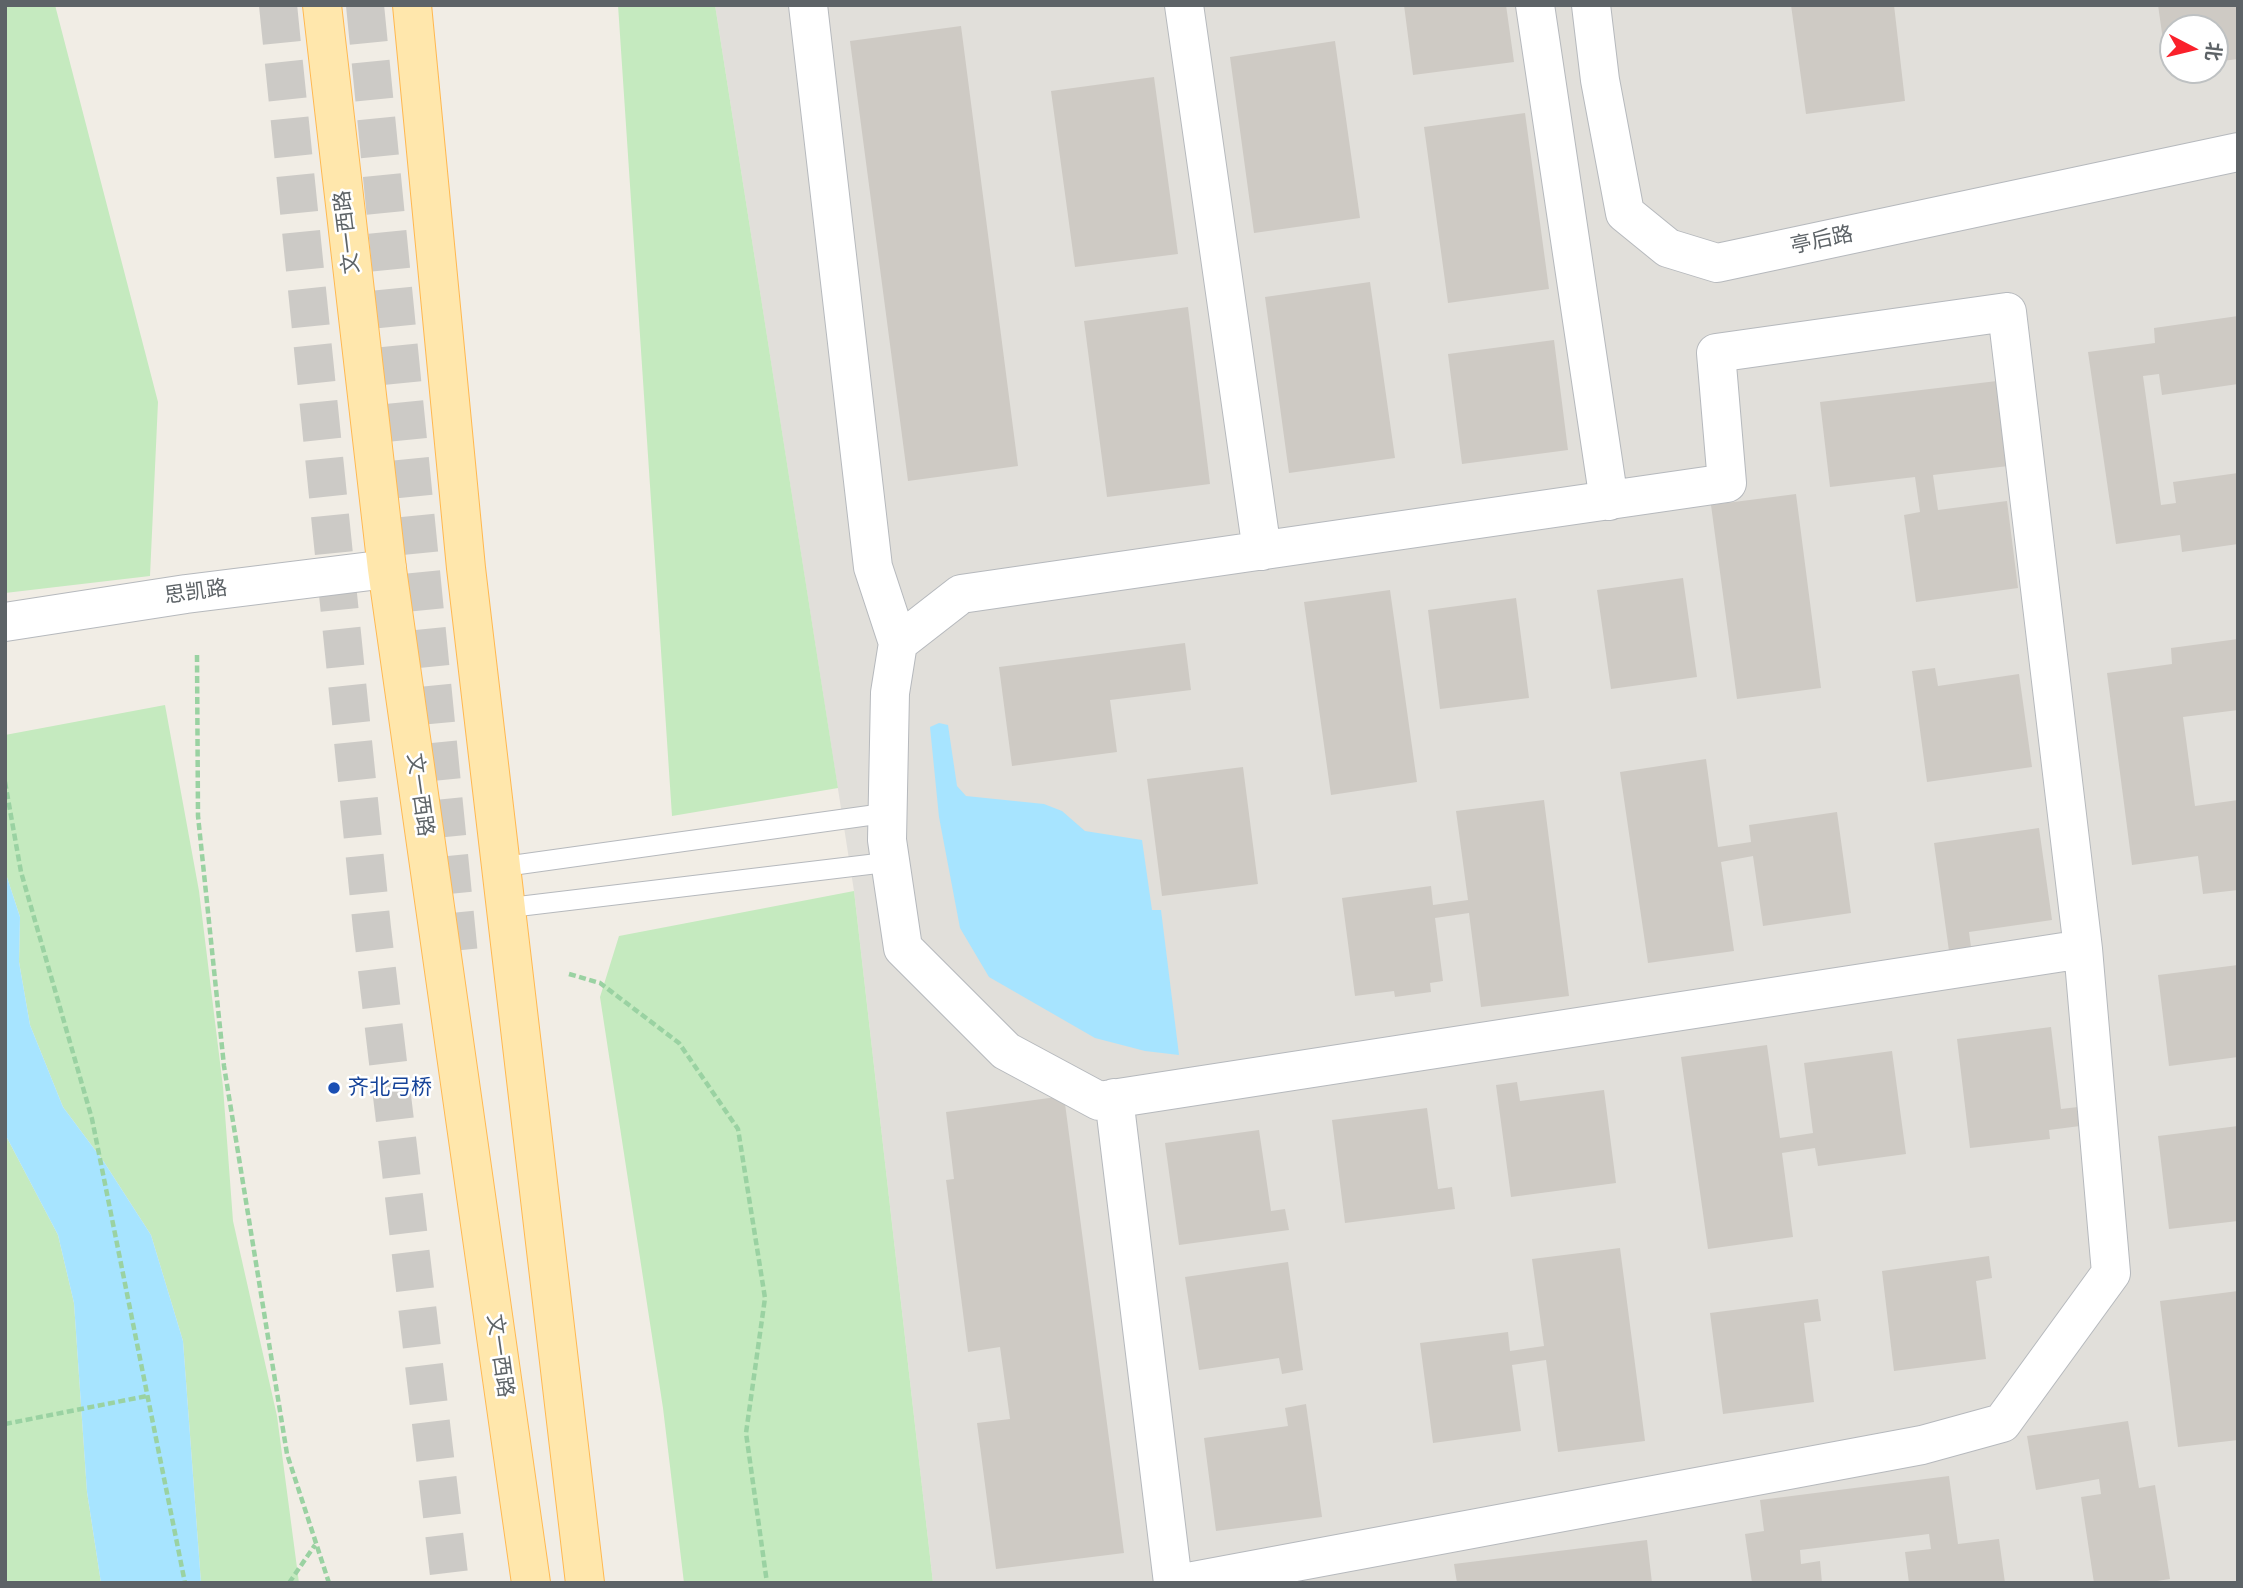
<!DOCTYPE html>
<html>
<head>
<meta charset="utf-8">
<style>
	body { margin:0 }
	#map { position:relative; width:2243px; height:1588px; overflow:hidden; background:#f1ede5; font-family:Signika,"Noto Sans SC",sans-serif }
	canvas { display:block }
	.frame { position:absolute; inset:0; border:7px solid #5d6367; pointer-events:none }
	.north { position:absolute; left:2159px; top:14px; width:70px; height:70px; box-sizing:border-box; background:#fff; border:2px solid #bec1c2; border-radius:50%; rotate:97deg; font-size:19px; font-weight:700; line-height:28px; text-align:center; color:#5d6367 }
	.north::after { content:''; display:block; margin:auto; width:24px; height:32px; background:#fa212b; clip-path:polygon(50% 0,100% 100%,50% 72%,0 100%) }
</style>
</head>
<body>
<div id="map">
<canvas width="2243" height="1588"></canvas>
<div class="frame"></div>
<div class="north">北</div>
</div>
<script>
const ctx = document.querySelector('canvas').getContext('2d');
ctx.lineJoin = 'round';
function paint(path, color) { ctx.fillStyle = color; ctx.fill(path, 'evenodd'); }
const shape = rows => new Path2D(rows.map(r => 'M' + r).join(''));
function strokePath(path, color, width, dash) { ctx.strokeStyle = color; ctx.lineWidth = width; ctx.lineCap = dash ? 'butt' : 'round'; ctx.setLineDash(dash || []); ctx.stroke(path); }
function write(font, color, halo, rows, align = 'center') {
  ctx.font = font + ' Signika,"Noto Sans SC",sans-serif'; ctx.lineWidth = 5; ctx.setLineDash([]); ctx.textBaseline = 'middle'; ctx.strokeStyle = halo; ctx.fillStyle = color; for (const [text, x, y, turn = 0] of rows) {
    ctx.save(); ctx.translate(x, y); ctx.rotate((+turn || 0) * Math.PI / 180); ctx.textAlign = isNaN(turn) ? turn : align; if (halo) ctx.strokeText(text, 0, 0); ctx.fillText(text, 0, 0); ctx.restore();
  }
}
paint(shape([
	[715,5,2238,5,2238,1583,933,1583,854,891],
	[2173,28,2215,28,2215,70,2173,70]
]), '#e1dfda');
paint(shape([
	[5,5,55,5,158,402,150,576,5,593],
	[618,5,715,5,838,788,672,816],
	[165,705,199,891,223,1087,233,1221,277,1416,299,1583,201,1583,183,1341,151,1235,104,1162,63,1107,30,1025,19,962,20,917,5,871,5,735],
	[854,891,933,1583,684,1583,663,1408,600,997,619,936],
	[5,1134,58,1235,74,1303,87,1492,101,1583,5,1583]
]), '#c5eabf');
paint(shape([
	[939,723,948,725,957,786,966,796,1044,804,1062,811,1085,831,1142,840,1152,910,1161,910,1179,1055,1145,1051,1095,1038,989,977,960,928,939,817,930,727],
	[5,871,20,917,19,962,30,1025,63,1107,104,1162,151,1235,183,1341,201,1583,101,1583,87,1492,74,1303,58,1235,5,1134]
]), '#a7e4ff');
paint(shape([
	[1404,5,1506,5,1514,62,1413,75],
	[1791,5,1894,5,1905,101,1806,114],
	[2158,5,2238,5,2238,59,2215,62,2215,28,2173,28,2173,68,2167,68],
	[961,26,1018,466,908,481,850,41],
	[1335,41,1360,218,1254,233,1230,57],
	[1154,77,1178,254,1075,267,1051,91],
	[1525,113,1549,289,1448,303,1424,127],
	[1370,282,1395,458,1289,473,1265,297],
	[1188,307,1210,484,1107,497,1084,321],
	[2238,316,2238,384,2162,395,2159,374,2143,376,2161,505,2176,503,2173,482,2238,473,2238,544,2182,552,2180,535,2116,544,2088,352,2155,343,2154,328],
	[1554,340,1568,450,1462,464,1448,354],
	[2014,379,2025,464,1933,475,1938,510,2007,501,2018,588,1916,602,1904,515,1920,512,1915,477,1830,487,1820,402],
	[1796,494,1821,688,1737,699,1711,505],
	[1683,578,1697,677,1611,689,1597,590],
	[1390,590,1417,782,1331,795,1304,602],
	[1516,598,1529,698,1440,709,1428,610],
	[2238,639,2238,710,2183,717,2195,806,2238,800,2238,890,2203,894,2198,856,2132,865,2107,673,2172,664,2171,648],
	[1185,643,1191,690,1110,700,1117,752,1012,766,999,667],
	[1935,668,1938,686,2019,674,2032,767,1927,782,1912,671],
	[1706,759,1718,847,1751,842,1749,825,1837,812,1851,913,1763,926,1753,856,1721,862,1734,951,1648,963,1620,772],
	[1243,767,1258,884,1162,896,1147,779],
	[1544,800,1569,996,1481,1007,1469,913,1435,918,1443,981,1430,983,1431,992,1395,997,1394,991,1355,996,1342,898,1431,886,1433,905,1468,900,1456,811],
	[2039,828,2052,920,1969,932,1971,947,1949,951,1934,843],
	[2238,965,2238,1057,2169,1066,2158,975],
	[2051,1027,2061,1109,2078,1107,2080,1126,2049,1130,2050,1139,1970,1148,1957,1039],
	[1767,1045,1780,1138,1813,1133,1804,1063,1892,1051,1906,1154,1818,1166,1815,1148,1782,1153,1793,1237,1708,1249,1681,1057],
	[1517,1082,1520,1101,1604,1090,1616,1183,1511,1197,1496,1085],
	[1064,1096,1124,1553,996,1569,977,1423,1010,1419,1000,1347,968,1352,946,1180,954,1179,946,1112],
	[1427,1108,1438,1189,1452,1187,1455,1209,1345,1223,1332,1120],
	[2238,1126,2238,1221,2169,1229,2158,1136],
	[1259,1130,1271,1211,1285,1209,1289,1230,1179,1245,1165,1143],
	[1620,1248,1645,1441,1558,1452,1546,1360,1512,1365,1521,1431,1433,1443,1420,1343,1508,1332,1510,1351,1544,1346,1532,1259],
	[1989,1256,1992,1278,1976,1281,1986,1359,1894,1371,1882,1271],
	[1288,1262,1303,1370,1282,1374,1279,1358,1199,1370,1185,1277],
	[2238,1291,2238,1440,2178,1447,2160,1301],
	[1818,1299,1821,1321,1804,1323,1814,1402,1723,1414,1710,1313],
	[1306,1404,1322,1517,1216,1531,1204,1438,1288,1426,1285,1408],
	[2128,1421,2139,1488,2155,1485,2170,1579,2144,1583,2094,1583,2081,1497,2101,1494,2099,1479,2036,1490,2027,1436],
	[1949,1476,1958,1544,1999,1539,2005,1583,1909,1583,1905,1552,1931,1549,1929,1534,1800,1550,1801,1564,1820,1561,1822,1583,1752,1583,1745,1534,1764,1531,1760,1500],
	[1647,1540,1652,1583,1457,1583,1454,1564]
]), '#cecac4');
strokePath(shape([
	[278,5,372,928,450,1583],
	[365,5,459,956]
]), '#cccac6', 38, [38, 19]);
const service = shape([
	[501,867,887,813],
	[506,908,890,862]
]);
const minor = shape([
	[808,5,873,567,898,643],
	[1184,5,1262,551],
	[1535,5,1609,501],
	[2007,312,2083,949,1099,1101,1006,1051,903,948,887,840,890,693,898,643,961,594,1727,483,1716,353,2007,312],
	[1114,1098,1173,1583],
	[1183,1583,1922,1445,2002,1423,2111,1273,2083,949]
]);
const tertiary = shape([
	[1591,5,1600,80,1625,213,1668,248,1717,263,2238,152],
	[5,622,186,594,387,569]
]);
const primary = shape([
	[322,5,387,569,531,1583],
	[412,5,466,568,585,1583]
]);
strokePath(service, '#b6b9bd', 21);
strokePath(minor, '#b6b9bd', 40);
strokePath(tertiary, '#b6b9bd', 40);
strokePath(primary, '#ffb850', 40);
strokePath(shape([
	[197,655,198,816,224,1066,287,1454,329,1583],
	[5,782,21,872,92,1119,185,1583],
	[569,974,600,983,679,1043,738,1129,765,1298,746,1433,767,1583],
	[5,1424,147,1396],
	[289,1583,315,1545]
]), '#9ad2a2', 4.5, [7, 3.5]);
strokePath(service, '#fff', 19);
strokePath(minor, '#fff', 38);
strokePath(tertiary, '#fff', 38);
strokePath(primary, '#ffe7ac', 38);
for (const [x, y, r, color] of [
	[334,1088,7,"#1a4fb4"]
]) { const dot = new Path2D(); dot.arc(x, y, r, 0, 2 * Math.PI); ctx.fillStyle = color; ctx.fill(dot); strokePath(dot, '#fff', 2.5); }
write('21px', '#5d6367', '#fff', [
	["文一西路",348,232,-97],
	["亭后路",1822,241,-12],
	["思凯路",196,593,-8],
	["文一西路",419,795,82],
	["文一西路",499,1356,82]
]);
write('21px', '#164399', '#fff', [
	["齐北弓桥",348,1088]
], 'left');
</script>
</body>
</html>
